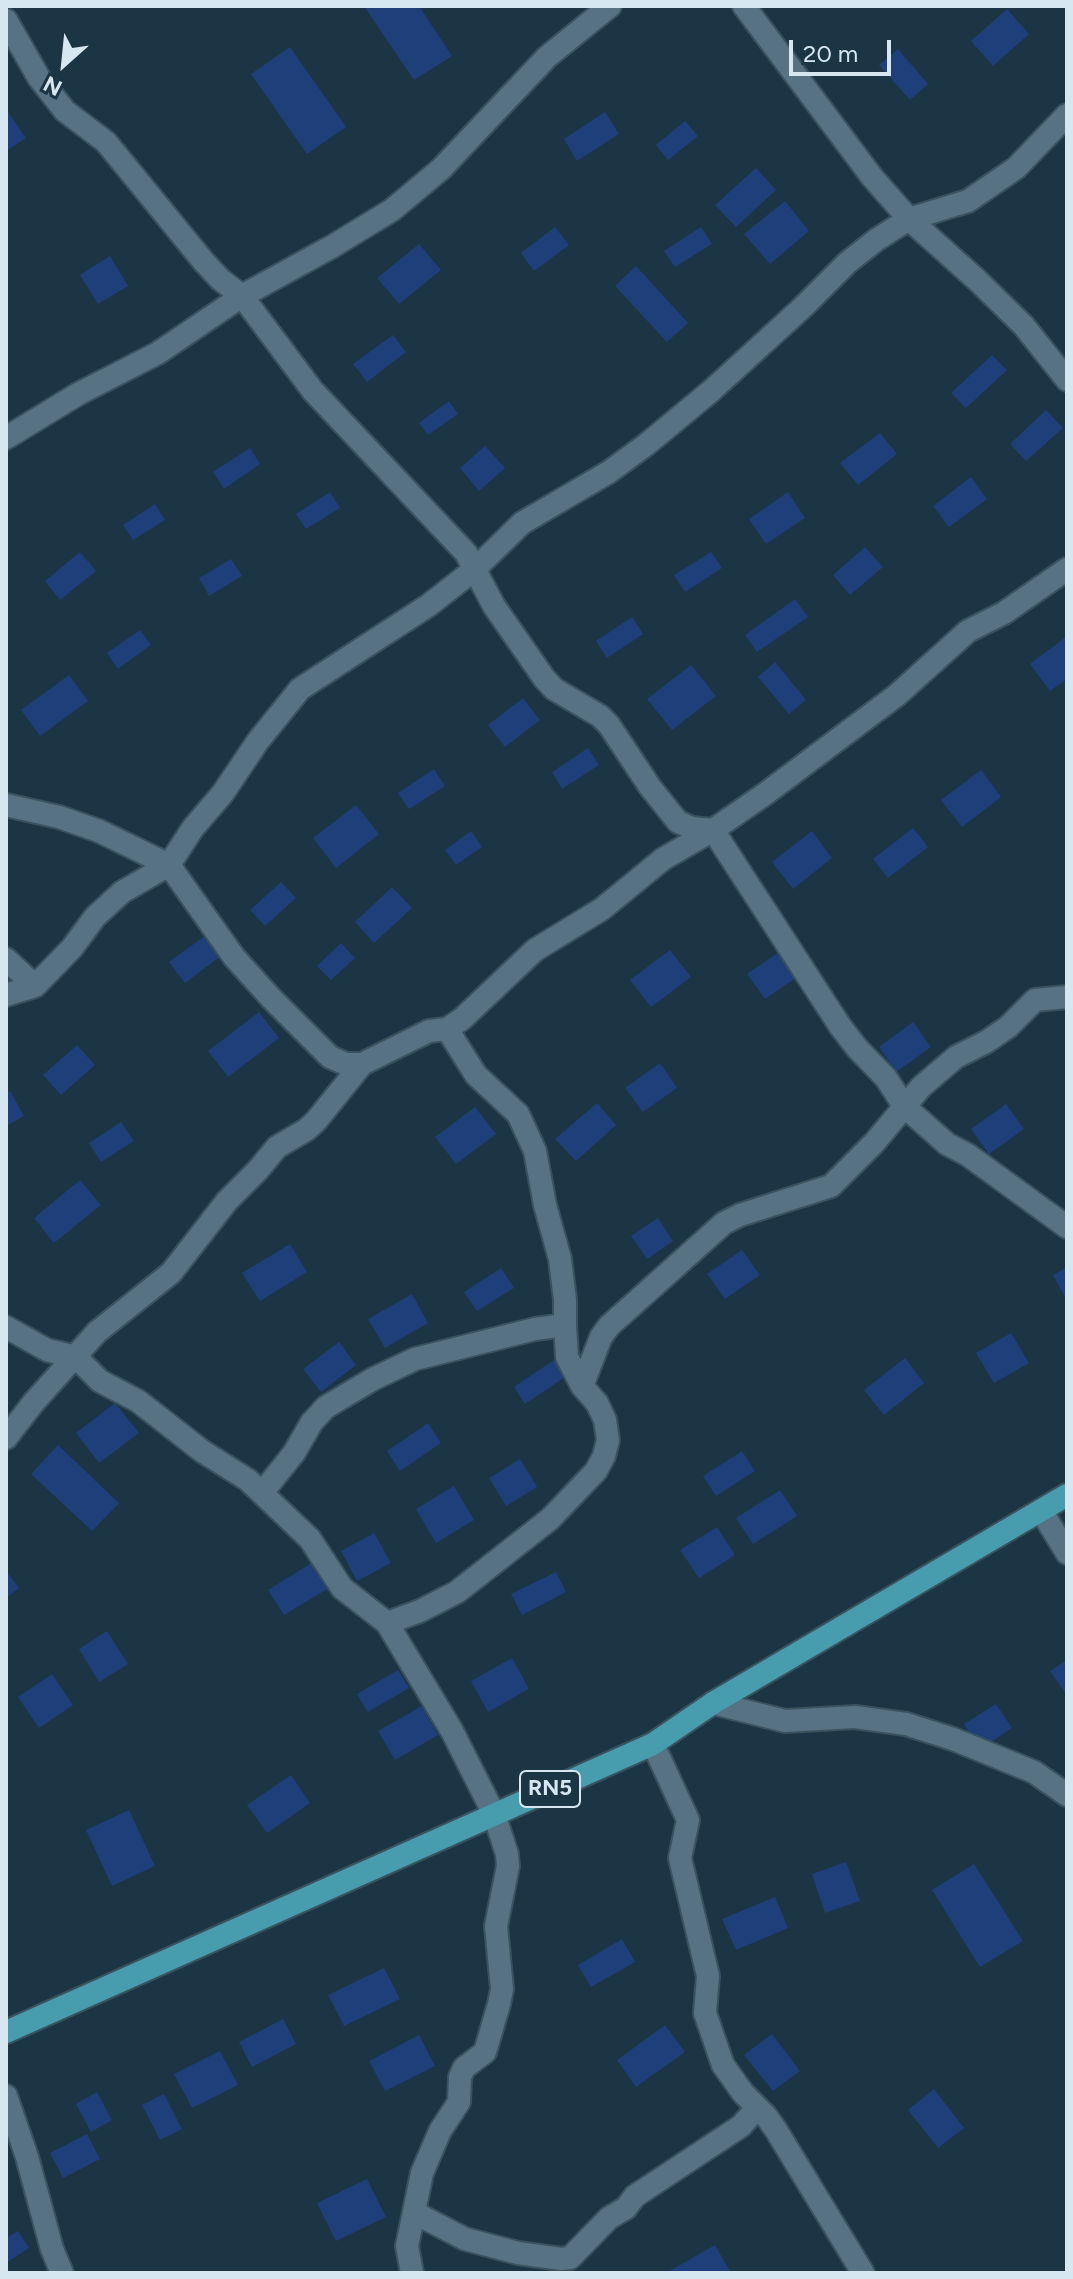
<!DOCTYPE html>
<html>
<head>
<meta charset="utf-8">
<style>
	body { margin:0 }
	#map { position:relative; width:1073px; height:2279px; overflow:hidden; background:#1b3545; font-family:Figtree,sans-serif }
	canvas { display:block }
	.frame { position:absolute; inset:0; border:8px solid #d7e7f1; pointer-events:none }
	.north { position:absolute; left:24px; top:24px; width:80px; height:80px; -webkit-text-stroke:6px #1b3545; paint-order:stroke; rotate:207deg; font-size:22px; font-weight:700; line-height:32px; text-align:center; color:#d7e7f1 }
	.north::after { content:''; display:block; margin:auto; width:28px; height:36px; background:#d7e7f1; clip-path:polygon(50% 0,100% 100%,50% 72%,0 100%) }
	.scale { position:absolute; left:789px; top:40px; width:102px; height:36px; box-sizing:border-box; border:4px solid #d7e7f1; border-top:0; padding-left:10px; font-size:24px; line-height:28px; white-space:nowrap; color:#d7e7f1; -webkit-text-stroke:6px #1b3545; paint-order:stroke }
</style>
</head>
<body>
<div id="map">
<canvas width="1073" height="2279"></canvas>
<div class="frame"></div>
<div class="north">N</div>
<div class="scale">20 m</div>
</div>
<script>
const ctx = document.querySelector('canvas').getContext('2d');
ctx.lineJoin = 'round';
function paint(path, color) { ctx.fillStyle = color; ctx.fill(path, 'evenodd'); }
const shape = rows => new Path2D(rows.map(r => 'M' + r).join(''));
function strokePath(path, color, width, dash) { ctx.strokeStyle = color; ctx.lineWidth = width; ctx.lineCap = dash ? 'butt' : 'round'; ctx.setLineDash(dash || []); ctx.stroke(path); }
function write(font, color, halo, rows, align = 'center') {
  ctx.font = font + ' Figtree,sans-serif'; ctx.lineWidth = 6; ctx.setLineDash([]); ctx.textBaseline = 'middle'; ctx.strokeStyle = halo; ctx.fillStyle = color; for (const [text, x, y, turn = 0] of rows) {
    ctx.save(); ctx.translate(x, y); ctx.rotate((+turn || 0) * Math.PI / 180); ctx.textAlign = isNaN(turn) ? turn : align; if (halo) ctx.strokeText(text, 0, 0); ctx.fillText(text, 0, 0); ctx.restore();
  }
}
paint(shape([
	[364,6,419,6,452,56,414,80],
	[1007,9,1029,34,993,66,971,41],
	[290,47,346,127,307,154,251,74],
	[898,49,928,84,910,100,879,65],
	[6,109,26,138,6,151],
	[605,112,619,134,577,161,564,139],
	[685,121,698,136,668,160,656,145],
	[756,168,776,190,736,227,715,205],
	[785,201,809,231,770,264,744,234],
	[555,227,569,245,534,271,521,253],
	[701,227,712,244,675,267,664,251],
	[419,244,441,270,399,304,377,278],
	[110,256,128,286,98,304,80,275],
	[636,266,688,323,667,342,615,286],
	[393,335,406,352,367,382,353,364],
	[992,355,1007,370,966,408,951,393],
	[449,401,458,414,428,435,419,423],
	[1046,410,1063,428,1026,461,1010,444],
	[880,433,897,454,858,485,840,463],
	[485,446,505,468,479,491,460,468],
	[250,448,260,464,224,489,213,472],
	[971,477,987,499,949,527,933,506],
	[330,492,340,508,306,529,296,514],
	[788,492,805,518,766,544,749,519],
	[155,504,165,520,133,540,123,525],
	[865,547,883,567,850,595,833,575],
	[80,552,96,571,60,600,45,581],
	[711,552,722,568,685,592,674,575],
	[231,559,242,576,209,596,199,578],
	[795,599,808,617,757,652,745,635],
	[632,617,643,634,607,658,596,641],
	[140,630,151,645,118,669,107,653],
	[1067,636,1067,679,1050,691,1030,664],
	[775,662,806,700,789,714,758,677],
	[691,665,716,696,672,730,647,699],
	[69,675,88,701,40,736,21,710],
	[523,698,540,720,505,747,488,725],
	[588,748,599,765,562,789,552,772],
	[434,769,445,786,409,809,398,793],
	[981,770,1001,797,962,827,941,800],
	[356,805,379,834,336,868,313,838],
	[913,828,928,847,888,878,873,859],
	[471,831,482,847,456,865,445,850],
	[812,831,832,858,793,889,772,862],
	[281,882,296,898,265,926,250,910],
	[392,887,412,908,374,943,355,922],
	[206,935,221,956,185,983,169,962],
	[341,943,355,958,331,980,317,966],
	[670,950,691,977,651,1007,630,980],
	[782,950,800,975,765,999,747,974],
	[259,1012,279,1038,228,1077,208,1051],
	[913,1022,931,1047,896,1072,879,1047],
	[77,1045,95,1065,61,1095,43,1075],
	[660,1063,677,1088,643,1112,625,1088],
	[10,1091,24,1116,6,1126,6,1094],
	[597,1103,616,1125,576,1161,555,1139],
	[1006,1104,1024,1129,989,1154,971,1129],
	[475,1107,496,1134,456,1164,435,1137],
	[121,1122,134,1141,101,1162,89,1143],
	[80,1180,101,1205,54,1243,34,1218],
	[658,1218,673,1241,647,1259,631,1236],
	[290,1244,307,1272,260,1301,242,1273],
	[742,1250,760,1275,725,1299,707,1274],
	[1067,1267,1067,1296,1065,1297,1053,1275],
	[501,1268,514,1288,477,1311,464,1292],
	[412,1294,428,1323,385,1348,368,1319],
	[1011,1333,1029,1363,994,1383,976,1353],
	[339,1342,356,1365,321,1392,303,1369],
	[557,1358,568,1375,525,1404,514,1387],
	[905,1358,924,1383,884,1415,864,1390],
	[115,1403,139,1433,99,1463,76,1433],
	[428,1423,441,1443,400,1471,387,1451],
	[58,1445,119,1503,92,1531,31,1474],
	[742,1451,755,1471,716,1496,703,1476],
	[520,1459,537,1487,506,1506,489,1478],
	[454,1486,474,1520,436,1543,416,1509],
	[780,1490,797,1516,753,1544,736,1518],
	[717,1527,735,1555,699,1578,680,1550],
	[374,1533,391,1563,357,1581,341,1551],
	[318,1559,334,1585,284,1615,268,1590],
	[6,1571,19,1588,6,1598],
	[556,1572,566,1592,522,1615,511,1594],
	[107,1631,128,1664,99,1682,79,1649],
	[512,1658,529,1689,488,1712,471,1681],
	[1067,1660,1067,1695,1050,1671],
	[398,1670,409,1688,368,1712,357,1694],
	[52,1674,73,1705,39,1728,18,1697],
	[996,1704,1012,1728,980,1749,964,1724],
	[422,1706,438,1735,395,1760,378,1731],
	[291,1775,310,1803,267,1833,247,1805],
	[129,1810,155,1866,112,1886,86,1830],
	[846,1862,860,1901,825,1913,812,1874],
	[974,1864,1023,1941,980,1967,932,1890],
	[775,1897,788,1928,736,1950,722,1919],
	[622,1939,635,1962,591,1987,578,1965],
	[384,1968,400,1999,344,2026,328,1995],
	[283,2019,296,2044,252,2067,239,2042],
	[665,2025,685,2052,636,2087,617,2060],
	[772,2034,800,2071,773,2091,744,2055],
	[419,2035,435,2066,385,2091,369,2061],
	[220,2051,238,2085,192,2108,174,2074],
	[934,2089,964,2128,938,2148,908,2110],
	[97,2092,112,2120,91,2132,76,2104],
	[164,2094,182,2129,160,2140,142,2105],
	[87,2134,100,2159,63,2178,50,2153],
	[367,2179,386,2217,336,2241,317,2203],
	[18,2231,29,2248,6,2263,6,2238],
	[715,2245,731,2273,666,2273]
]), '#1e3f7a');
const minor = shape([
	[744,6,872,177,909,219,977,280,1024,326,1067,380],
	[6,20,39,78,65,111,106,142,204,262,221,280,242,296,313,391,466,553,494,606,544,678,554,689,600,716,609,725,650,787,678,822,692,828,713,830,840,1026,857,1048,886,1078,904,1106,947,1144,968,1155,1067,1227],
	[6,438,78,394,158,353,242,296,333,246,392,210,441,169,547,57,610,6],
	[6,805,59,817,99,831,169,865,234,957,271,998,330,1057,346,1064,362,1064],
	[6,959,35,986],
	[6,995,35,986,72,948,95,917,122,892,169,865,193,828,223,793,258,741,300,689,429,605,475,569,522,523,609,472,647,444,711,391,803,307,847,263,876,240,909,219,968,201,1016,168,1067,115],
	[6,1327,47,1350,76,1357,100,1381,138,1401,202,1451,248,1480,310,1539,342,1588,387,1623],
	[582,1386,601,1337,609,1326,724,1223,740,1215,831,1186,874,1143,921,1087,956,1057,986,1042,1008,1027,1035,1000,1067,997],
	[6,1438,34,1402,97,1332,171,1273,227,1201,258,1170,277,1147,306,1130,316,1121,362,1064,429,1031,447,1029,462,1019,535,950,602,909,663,859,713,830,765,794,897,695,968,631,1004,613,1067,569],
	[262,1493,294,1453,312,1422,326,1407,373,1379,415,1359,535,1329,565,1325,565,1300,560,1259,545,1205,535,1151,518,1114,476,1075,447,1029],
	[1042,1512,1067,1553],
	[713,1703,785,1721,855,1717,906,1724,953,1739,1034,1772,1067,1795],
	[653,1744,688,1820,680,1858,708,1976,705,2013,723,2065,743,2093,766,2116,776,2130,863,2273],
	[6,2096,27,2157,52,2249,62,2273],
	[415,2213,465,2239,518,2253,561,2259,570,2258,609,2218,626,2208,635,2196,741,2126,757,2108],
	[412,2273,407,2246,422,2173,440,2131,459,2102,460,2077,464,2068,485,2052,499,2004,502,1989,496,1926,508,1866,507,1854,494,1814,452,1731,387,1623,420,1611,457,1592,550,1519,596,1471,604,1456,608,1440,605,1420,597,1403,582,1386,567,1357,565,1325]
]);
const trunk = shape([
	[6,2032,653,1744,713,1703,1067,1495]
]);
strokePath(minor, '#3a525e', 26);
strokePath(trunk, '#3a525e', 26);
strokePath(minor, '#567283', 22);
strokePath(trunk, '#479dae', 22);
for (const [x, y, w] of [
	[550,1789,60]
]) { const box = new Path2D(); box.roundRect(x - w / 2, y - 18, w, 36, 6); ctx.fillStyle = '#1b3545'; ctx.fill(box); strokePath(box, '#d7e7f1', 2); }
write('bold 22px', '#d7e7f1', null, [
	["RN5",550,1789]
]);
</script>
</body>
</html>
